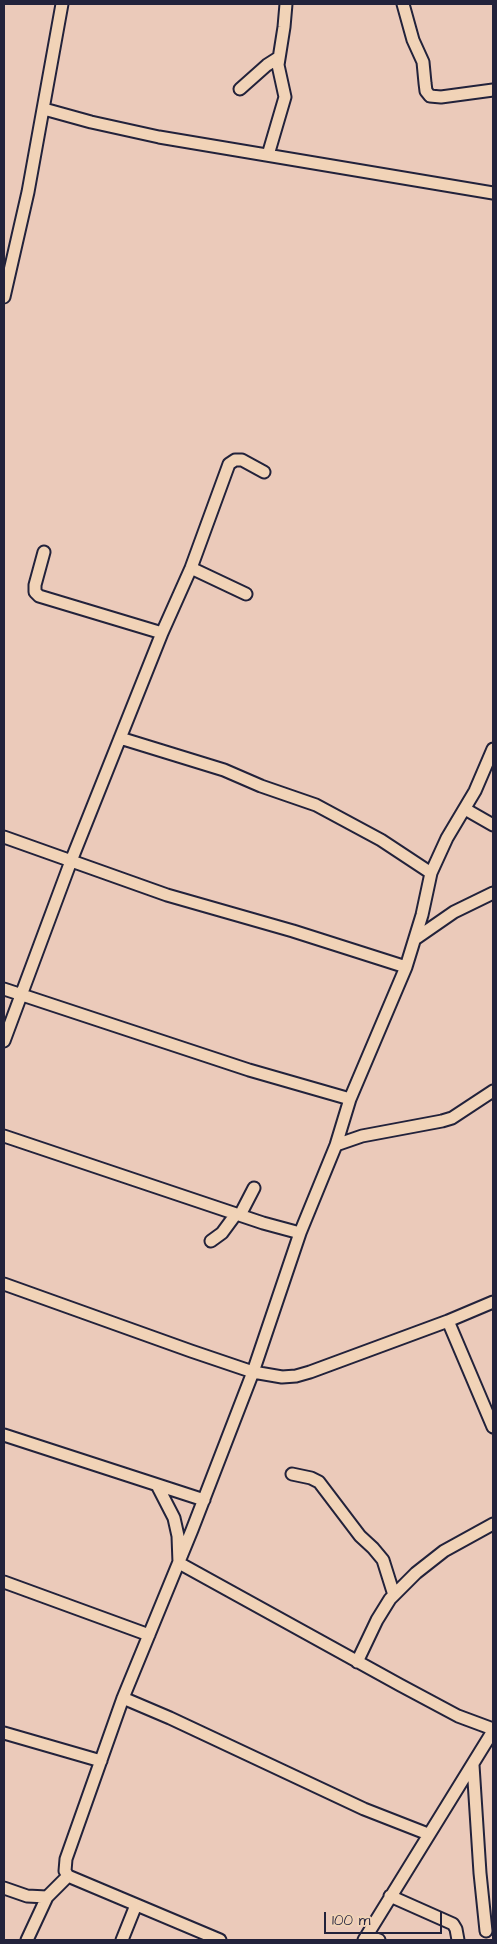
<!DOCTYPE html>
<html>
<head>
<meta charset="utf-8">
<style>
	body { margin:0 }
	#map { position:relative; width:497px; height:1944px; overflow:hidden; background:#ebcaba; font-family:"Architects Daughter",sans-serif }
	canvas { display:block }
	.frame { position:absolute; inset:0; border:5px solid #22223b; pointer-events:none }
	.scale { position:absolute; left:324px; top:1912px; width:118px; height:22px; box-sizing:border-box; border:2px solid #22223b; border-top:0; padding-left:6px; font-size:15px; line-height:18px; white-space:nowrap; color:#22223b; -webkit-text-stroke:4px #f1d3b7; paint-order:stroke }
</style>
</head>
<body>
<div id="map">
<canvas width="497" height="1944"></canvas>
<div class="frame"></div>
<div class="scale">100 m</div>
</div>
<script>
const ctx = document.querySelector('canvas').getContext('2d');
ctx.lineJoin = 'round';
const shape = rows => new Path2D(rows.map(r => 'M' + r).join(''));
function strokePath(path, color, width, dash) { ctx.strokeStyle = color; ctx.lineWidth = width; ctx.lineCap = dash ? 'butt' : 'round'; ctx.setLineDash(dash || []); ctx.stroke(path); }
const minor = shape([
	[403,4,413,40,423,62,425,83,426,91,430,96,441,97,493,90],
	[240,89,267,65,278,58],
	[44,109,91,122,159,137,493,193],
	[268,155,285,97,278,65,284,27,286,4],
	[4,297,28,192,62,4],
	[44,552,35,585,35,592,39,596,162,633],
	[191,568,246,594],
	[120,738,224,770,261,786,316,805,381,840,431,873],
	[465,809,493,825],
	[4,837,167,895,293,931,406,967],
	[415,939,454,912,493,893],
	[4,989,249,1070,350,1099],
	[4,1041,71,861,162,633,191,568,229,464,235,460,242,460,264,472],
	[4,1136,263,1223,300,1233],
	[336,1145,362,1136,442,1121,452,1118,493,1091],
	[240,1215,254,1188],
	[211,1241,222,1233,236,1214],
	[4,1284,191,1351,253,1372,282,1377,296,1376,310,1372,448,1321,493,1302],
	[448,1321,493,1427],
	[4,1435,204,1500],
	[292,1474,311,1478,319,1482,360,1536,373,1548,383,1560,394,1595],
	[157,1485,174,1518,178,1536,179,1563,400,1685,458,1716,493,1729],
	[4,1582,149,1635],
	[357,1662,377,1620,390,1599,416,1573,444,1551,493,1524],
	[123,1698,170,1718,364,1809,428,1834],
	[4,1733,101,1761],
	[473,1765,480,1873,486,1931],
	[4,1888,27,1896,47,1897],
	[390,1896,453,1924,456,1929,458,1940],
	[367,1936,379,1940],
	[27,1940,47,1897,68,1876],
	[122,1940,136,1905],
	[220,1940,68,1876,65,1871,66,1859,123,1698,192,1530,253,1372,300,1233,336,1145,350,1099,406,967,422,915,431,873,447,838,475,791,493,749],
	[364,1940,493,1731]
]);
strokePath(minor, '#22223b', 15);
strokePath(minor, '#f1d3b7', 11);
</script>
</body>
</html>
